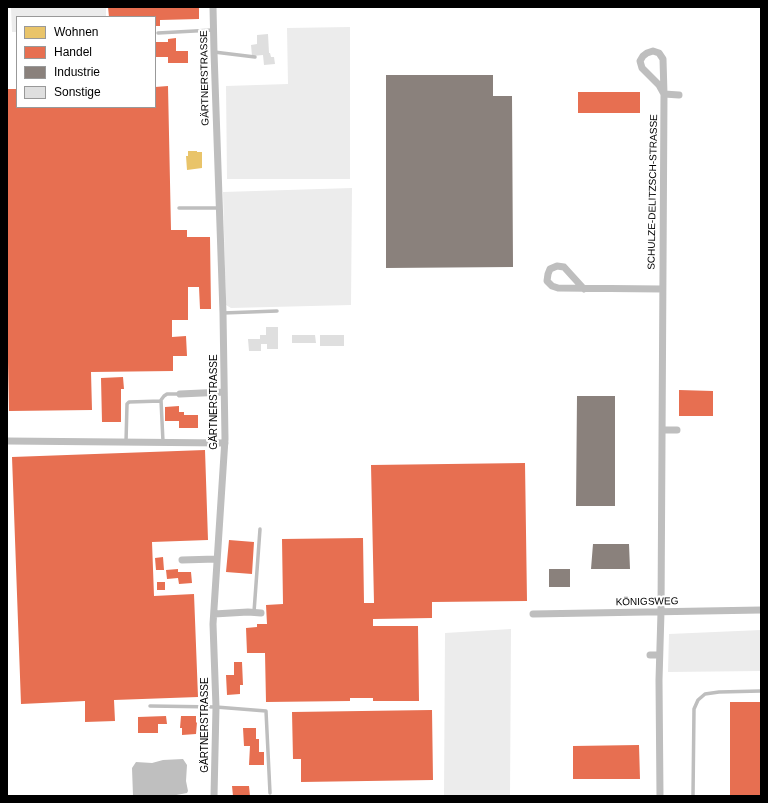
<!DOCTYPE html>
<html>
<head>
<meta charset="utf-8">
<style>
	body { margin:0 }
	#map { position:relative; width:768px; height:803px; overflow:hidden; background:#fff; font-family:Helvetica,sans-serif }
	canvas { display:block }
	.frame { position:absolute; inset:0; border:8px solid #000; pointer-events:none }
	.legend { position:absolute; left:16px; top:16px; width:140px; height:92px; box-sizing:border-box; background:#fff; border:1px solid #999; margin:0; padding:5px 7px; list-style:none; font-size:12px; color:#000 }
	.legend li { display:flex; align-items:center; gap:8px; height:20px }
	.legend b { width:20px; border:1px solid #999 }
</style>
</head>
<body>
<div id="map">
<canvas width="768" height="803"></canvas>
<div class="frame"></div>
<ul class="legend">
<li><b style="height:11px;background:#e9c46a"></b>Wohnen</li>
<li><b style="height:11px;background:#e76f51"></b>Handel</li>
<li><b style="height:11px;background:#8a817c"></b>Industrie</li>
<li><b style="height:11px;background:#dfdfdf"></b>Sonstige</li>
</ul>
</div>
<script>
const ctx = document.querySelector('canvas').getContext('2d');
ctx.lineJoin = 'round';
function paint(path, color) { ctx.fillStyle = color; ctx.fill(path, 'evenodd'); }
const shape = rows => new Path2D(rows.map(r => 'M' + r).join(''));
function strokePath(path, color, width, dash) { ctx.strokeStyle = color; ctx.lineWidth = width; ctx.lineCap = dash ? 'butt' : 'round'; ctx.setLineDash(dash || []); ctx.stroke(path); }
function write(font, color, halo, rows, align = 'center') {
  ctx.font = font + ' Helvetica,sans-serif'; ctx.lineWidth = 4; ctx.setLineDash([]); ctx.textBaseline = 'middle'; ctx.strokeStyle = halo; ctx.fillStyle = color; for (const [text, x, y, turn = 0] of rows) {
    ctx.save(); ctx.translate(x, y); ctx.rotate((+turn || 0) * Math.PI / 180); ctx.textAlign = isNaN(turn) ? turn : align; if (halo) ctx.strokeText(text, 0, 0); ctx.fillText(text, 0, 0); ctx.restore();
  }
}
paint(shape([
	[11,7,106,7,106,17,17,17,17,32,12,32],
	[350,27,350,179,227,179,226,86,288,84,287,28],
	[352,188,351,305,231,308,226,305,223,192],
	[511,629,510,796,444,796,445,633],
	[761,630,761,671,668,672,669,634]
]), '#ececec');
paint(shape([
	[183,759,187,765,186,781,188,791,187,793,171,796,133,796,132,768,136,762,152,763,163,760]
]), '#bfbfbf');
paint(shape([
	[188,151,197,151,197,152,202,152,202,168,187,170,186,156,188,156]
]), '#e9c46a');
paint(shape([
	[108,7,199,7,199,19,160,20,160,26,155,26,155,17,109,17],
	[176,38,176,51,188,51,188,63,168,63,168,57,156,57,155,42,168,42,168,39],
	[168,86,171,230,187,230,187,237,210,237,211,309,200,309,199,287,188,287,188,320,172,320,172,337,186,336,187,356,173,356,173,371,91,372,92,410,9,411,7,312,7,89,17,89,17,107,155,107,155,87],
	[578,92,640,92,640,113,578,113],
	[123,377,124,389,121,389,121,422,102,422,101,378],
	[679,390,713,391,713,416,679,416],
	[179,406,179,412,184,412,184,415,198,415,198,428,179,428,179,421,165,421,165,407],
	[205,450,208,540,152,542,154,596,194,594,198,697,114,700,115,721,85,722,85,701,21,704,12,457],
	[525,463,527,601,432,602,432,618,373,619,373,626,418,626,419,701,373,701,373,698,350,698,350,701,266,702,265,653,247,653,246,628,257,627,257,624,267,624,266,605,283,604,282,539,363,538,364,603,374,603,371,465],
	[229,540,254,542,252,574,226,572],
	[163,557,164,570,156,570,155,558],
	[178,569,178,572,191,572,192,583,179,584,178,578,167,579,166,570],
	[157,582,165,582,165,590,157,590],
	[234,662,242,662,243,685,240,685,240,694,227,695,226,675,234,675],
	[730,702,761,702,761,796,730,796],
	[432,710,433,780,301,782,301,759,293,759,292,712],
	[166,716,167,724,158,724,158,733,138,733,138,717],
	[181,716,196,716,196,723,197,722,196,734,182,735,182,728,180,728],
	[243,728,256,728,256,739,259,739,259,752,264,752,264,765,249,765,250,746,244,746],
	[639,745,640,779,573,779,573,746],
	[232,786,249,786,250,796,233,796]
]), '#e76f51');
paint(shape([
	[386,75,493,75,493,96,512,96,513,267,386,268],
	[577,396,615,396,615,506,576,506],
	[593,544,629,544,630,569,591,569],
	[549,569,570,569,570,587,549,587]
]), '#8a817c');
paint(shape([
	[268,34,269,53,270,53,271,57,274,57,275,64,264,65,263,55,252,56,251,45,257,44,257,35],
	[266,327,278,327,278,349,267,349,267,344,261,344,261,351,249,351,248,339,260,339,260,335,266,335],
	[292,335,315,335,316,343,292,343],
	[320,335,344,335,344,346,320,346]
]), '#dfdfdf');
strokePath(shape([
	[158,33,213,30],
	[214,52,255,57],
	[179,208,220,208],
	[223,313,277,311],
	[126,442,127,404,129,402,161,401],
	[163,442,161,400,164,396,167,394,180,394],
	[254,612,260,529],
	[150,706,216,707,266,711,270,793],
	[693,796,694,709,698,700,705,694,719,692,761,691]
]), '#bebebe', 3.5);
strokePath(shape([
	[213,7,214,52,223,313,225,439,213,624,216,707,214,796],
	[584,289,564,267,557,266,550,269,548,274,547,281,552,286,558,288,662,289],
	[180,394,224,392],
	[662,430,677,430],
	[7,441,225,443],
	[182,560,216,559],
	[214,614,248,612,261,613],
	[533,614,761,610],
	[650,655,659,655],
	[660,796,659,680,661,612,664,94,663,59,659,53,653,51,647,53,643,56,640,61,642,68,659,85,664,94,679,95]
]), '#bebebe', 7);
write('10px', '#000', '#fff', [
	["GÄRTNERSTRASSE",205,78,-91],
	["SCHULZE-DELITZSCH-STRASSE",653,192,-89],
	["GÄRTNERSTRASSE",214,402,-90],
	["KÖNIGSWEG",647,602,-1],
	["GÄRTNERSTRASSE",205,725,-90]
]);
</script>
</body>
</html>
